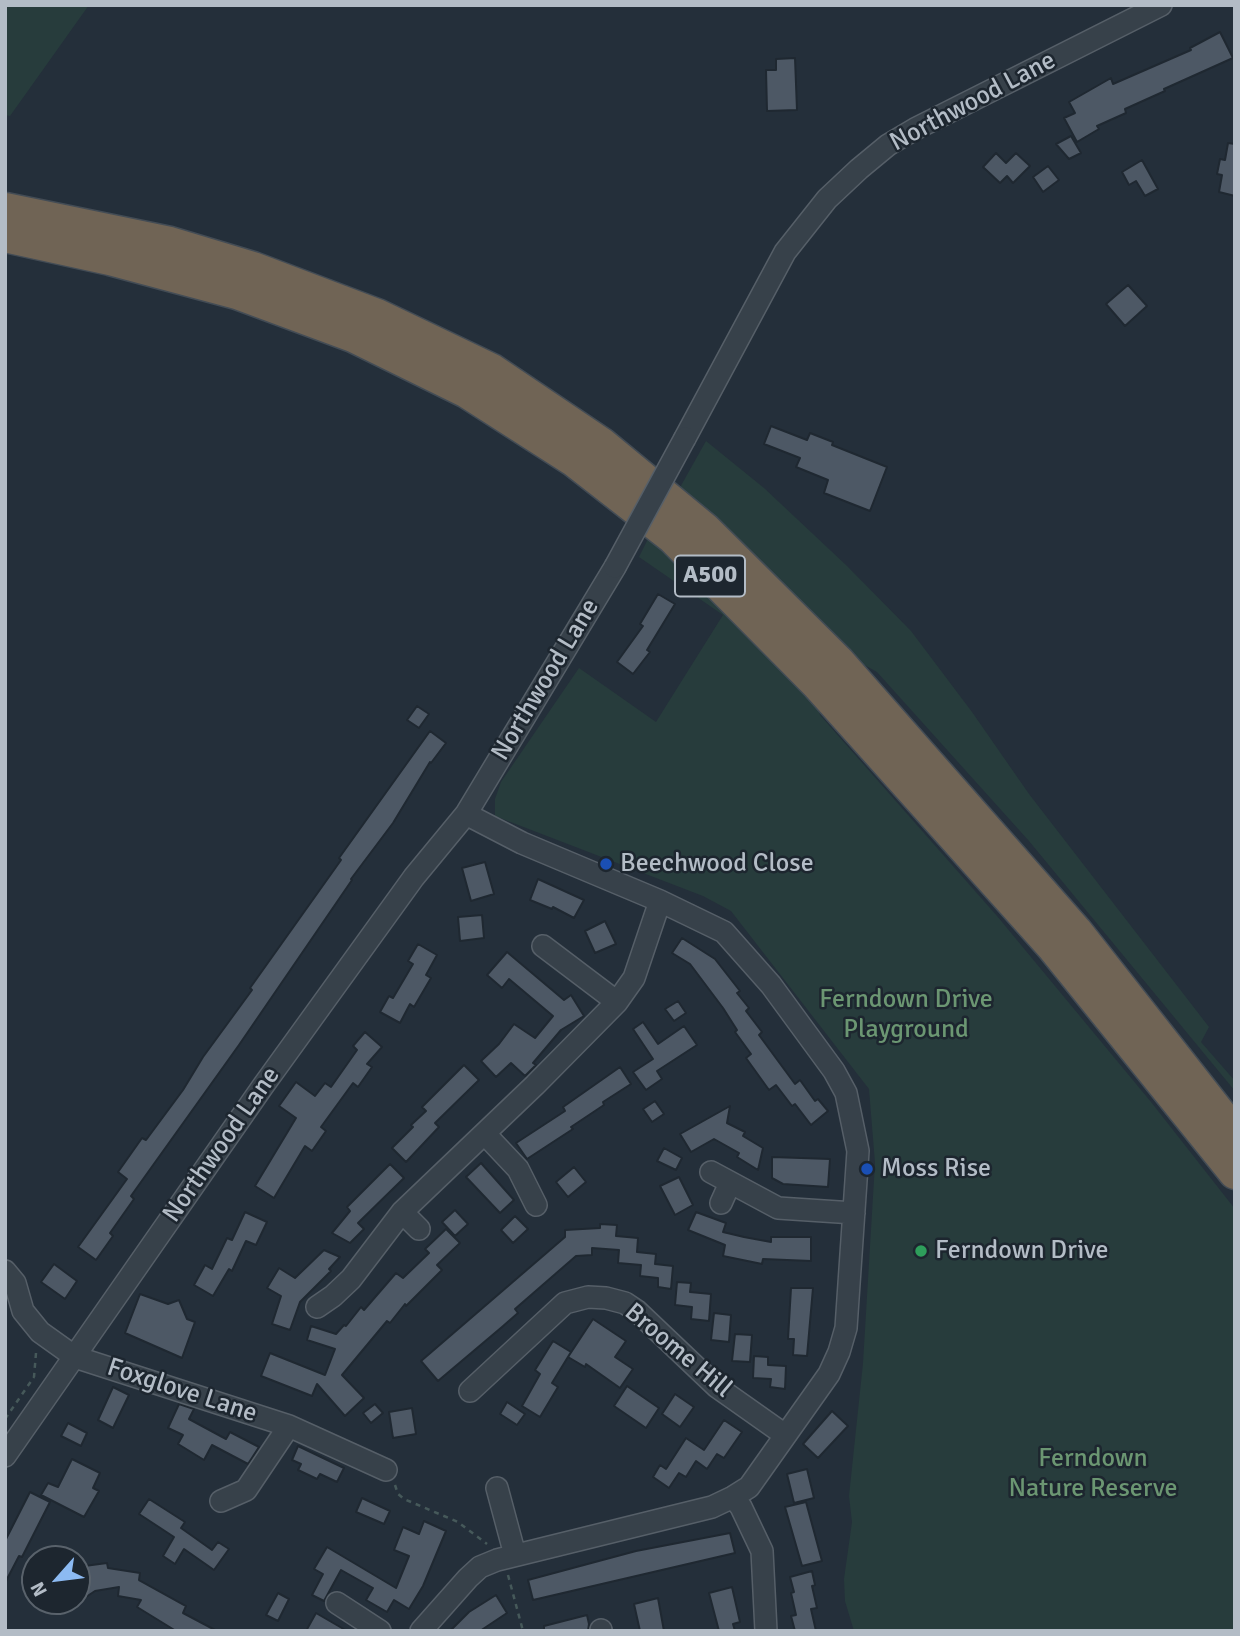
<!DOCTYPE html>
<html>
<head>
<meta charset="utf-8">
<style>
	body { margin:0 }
	#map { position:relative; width:1240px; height:1636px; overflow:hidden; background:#242f3a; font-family:Signika,sans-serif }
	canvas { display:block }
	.frame { position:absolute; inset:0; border:7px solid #b3bcc6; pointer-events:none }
	.north { position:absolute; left:21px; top:1545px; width:70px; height:70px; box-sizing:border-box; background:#1d262f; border:2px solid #59626b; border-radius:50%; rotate:242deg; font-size:19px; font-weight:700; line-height:28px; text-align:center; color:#b3bcc6 }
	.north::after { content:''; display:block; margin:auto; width:24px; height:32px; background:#8cbaf2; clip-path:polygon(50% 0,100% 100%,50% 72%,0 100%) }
</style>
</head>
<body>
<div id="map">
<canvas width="1240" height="1636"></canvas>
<div class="frame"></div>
<div class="north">N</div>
</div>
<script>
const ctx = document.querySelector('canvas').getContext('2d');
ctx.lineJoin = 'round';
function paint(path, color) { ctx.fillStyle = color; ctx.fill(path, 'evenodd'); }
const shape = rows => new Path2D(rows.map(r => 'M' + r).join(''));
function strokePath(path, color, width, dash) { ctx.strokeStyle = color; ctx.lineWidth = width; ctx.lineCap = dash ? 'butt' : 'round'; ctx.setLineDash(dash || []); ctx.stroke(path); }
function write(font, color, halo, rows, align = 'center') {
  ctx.font = font + ' Signika,sans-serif'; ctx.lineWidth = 5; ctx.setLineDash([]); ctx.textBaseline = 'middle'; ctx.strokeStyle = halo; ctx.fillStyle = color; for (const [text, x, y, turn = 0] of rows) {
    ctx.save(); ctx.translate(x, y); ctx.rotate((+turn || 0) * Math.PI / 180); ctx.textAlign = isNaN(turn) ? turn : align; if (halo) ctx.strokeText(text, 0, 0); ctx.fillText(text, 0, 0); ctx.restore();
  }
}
paint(shape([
	[5,5,89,5,10,116,5,115],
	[706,441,764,488,846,565,911,631,972,712,1029,794,1209,1027,1201,1042,1235,1081,1235,1091,1029,841,877,672,852,658,732,533,678,491],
	[650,535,813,694,820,715,997,916,1151,1102,1235,1209,1235,1631,854,1631,845,1601,844,1579,852,1522,849,1496,863,1363,875,1163,869,1089,731,911,703,896,495,816,495,799,501,782,579,668,656,722,723,615,639,557]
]), '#273c3c');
const building = shape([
	[1220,32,1233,58,1164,89,1165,91,1125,109,1126,113,1097,126,1099,129,1077,142,1064,118,1075,113,1069,102,1111,78,1113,84,1191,50,1190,48,1220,32],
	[795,58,797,110,767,111,766,70,776,70,776,59,795,58],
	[1071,136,1081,153,1069,159,1056,144,1071,136],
	[1228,143,1235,144,1235,196,1219,192,1222,175,1217,174,1220,159,1225,160,1228,143],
	[996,153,1006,163,1016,153,1030,166,1013,183,1007,176,1000,183,983,167,996,153],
	[1142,160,1158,189,1145,196,1136,181,1129,185,1122,172,1142,160],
	[1048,166,1059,180,1043,192,1033,177,1048,166],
	[1128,285,1147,306,1125,326,1106,304,1128,285],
	[771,426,807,440,810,433,833,442,832,445,887,467,870,511,824,493,828,480,796,467,800,458,764,444,771,426],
	[658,594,675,604,647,650,650,652,633,674,617,662,643,626,640,624,658,594],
	[417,706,429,714,419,728,407,720,417,706],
	[430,731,446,743,431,763,430,762,393,823,351,879,352,880,239,1045,131,1196,134,1199,110,1233,113,1236,96,1260,78,1247,127,1179,118,1172,142,1138,146,1140,183,1090,203,1057,252,990,250,988,341,860,339,858,430,731],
	[485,862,494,894,471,901,462,868,485,862],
	[538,879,584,900,574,918,553,907,552,909,530,900,538,879],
	[482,915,484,938,460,941,458,917,482,915],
	[605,921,616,944,595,953,585,931,605,921],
	[682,938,715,959,740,991,737,993,749,1008,746,1011,762,1032,759,1035,795,1084,800,1080,815,1101,818,1099,828,1111,811,1125,795,1104,792,1106,776,1085,769,1090,746,1058,751,1054,735,1032,737,1030,723,1008,690,964,672,953,682,938],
	[418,944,437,955,426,975,431,978,414,1007,410,1004,400,1023,380,1012,389,996,393,998,413,964,408,961,418,944],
	[507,952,564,1000,571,995,584,1016,561,1030,533,1063,536,1065,525,1076,511,1063,496,1077,481,1061,499,1044,514,1024,535,1038,553,1016,509,979,502,988,487,975,507,952],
	[678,1001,686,1013,674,1021,665,1009,678,1001],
	[643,1022,658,1044,684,1026,697,1045,657,1071,662,1079,646,1090,633,1072,653,1059,633,1029,643,1022],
	[365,1032,382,1047,367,1064,372,1067,358,1087,353,1083,321,1127,326,1131,312,1151,305,1146,274,1198,255,1186,296,1118,279,1106,296,1082,315,1096,325,1083,331,1087,357,1050,353,1046,365,1032],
	[464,1065,479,1080,435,1123,439,1127,406,1162,392,1148,413,1127,411,1125,426,1111,422,1107,464,1065],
	[620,1067,631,1084,603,1102,604,1105,571,1127,573,1129,527,1159,516,1143,565,1111,563,1107,620,1067],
	[655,1101,664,1114,652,1122,643,1109,655,1101],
	[730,1106,727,1123,745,1132,743,1136,763,1148,758,1170,737,1157,739,1153,714,1139,691,1152,680,1134,730,1106],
	[664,1148,682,1158,676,1170,657,1161,664,1148],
	[772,1157,830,1159,828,1187,783,1184,772,1178,772,1157],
	[481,1163,514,1200,500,1213,466,1177,481,1163],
	[390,1164,404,1178,358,1223,364,1229,350,1243,332,1233,350,1211,347,1207,390,1164],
	[574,1167,586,1182,568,1197,556,1182,574,1167],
	[679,1177,693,1205,675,1215,660,1186,679,1177],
	[455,1210,468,1224,455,1236,442,1222,455,1210],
	[245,1212,267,1222,256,1245,246,1241,232,1271,229,1269,213,1296,194,1285,205,1265,212,1269,227,1238,232,1240,245,1212],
	[696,1212,726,1223,723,1232,744,1237,771,1242,771,1237,811,1237,811,1261,763,1259,762,1264,723,1256,725,1245,688,1230,696,1212],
	[515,1216,528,1229,513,1243,501,1230,515,1216],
	[600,1224,617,1225,616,1236,638,1238,637,1252,656,1254,655,1264,673,1266,671,1289,658,1287,658,1278,640,1276,641,1265,618,1263,619,1250,592,1248,592,1255,576,1256,515,1309,518,1313,502,1327,438,1381,421,1361,565,1237,565,1230,600,1228,600,1224],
	[446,1229,460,1243,437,1265,442,1270,406,1306,405,1304,390,1323,387,1321,342,1375,364,1398,345,1416,317,1384,312,1396,261,1376,270,1353,325,1375,335,1349,307,1340,311,1326,336,1334,344,1325,346,1326,361,1307,364,1310,396,1273,403,1278,429,1253,425,1249,446,1229],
	[324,1250,340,1257,329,1269,331,1271,300,1302,290,1330,272,1324,281,1296,267,1288,279,1268,295,1278,324,1250],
	[54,1264,77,1281,65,1299,41,1282,54,1264],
	[677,1282,691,1283,690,1292,711,1294,709,1321,691,1319,692,1307,675,1305,677,1282],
	[791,1288,813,1288,807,1356,793,1355,794,1339,788,1339,791,1288],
	[140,1294,168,1304,179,1300,187,1319,195,1322,182,1358,125,1333,140,1294],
	[714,1313,731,1315,729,1342,711,1340,714,1313],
	[593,1319,626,1341,615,1357,633,1369,620,1388,586,1364,585,1367,568,1357,593,1319],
	[735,1334,752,1335,750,1362,732,1361,735,1334],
	[553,1341,571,1352,552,1383,558,1387,540,1417,522,1406,540,1374,535,1370,553,1341],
	[754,1356,768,1357,768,1365,786,1366,785,1389,770,1387,771,1379,753,1378,754,1356],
	[627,1386,659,1408,646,1428,614,1406,627,1386],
	[113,1387,129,1395,113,1428,98,1420,113,1387],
	[675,1394,694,1407,680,1427,662,1414,675,1394],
	[507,1402,525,1414,517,1425,500,1414,507,1402],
	[179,1404,194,1409,189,1419,226,1439,230,1432,259,1447,248,1464,212,1445,204,1460,178,1444,183,1435,168,1428,179,1404],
	[375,1404,383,1413,371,1423,363,1413,375,1404],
	[412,1408,416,1434,393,1438,389,1412,412,1408],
	[832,1411,848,1426,818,1458,803,1444,832,1411],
	[724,1420,742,1432,724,1458,717,1454,707,1469,696,1461,686,1477,679,1473,669,1488,653,1477,660,1465,666,1469,686,1438,704,1450,724,1420],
	[68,1423,87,1433,81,1446,61,1436,68,1423],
	[298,1446,344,1468,337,1482,320,1474,317,1479,298,1470,301,1464,292,1460,298,1446],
	[72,1459,100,1473,93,1488,99,1491,84,1517,41,1495,48,1483,58,1487,72,1459],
	[807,1469,814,1498,794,1503,787,1474,807,1469],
	[30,1492,50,1502,22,1557,19,1556,5,1583,5,1541,30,1492],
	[362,1498,390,1511,384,1524,356,1512,362,1498],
	[149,1499,185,1522,181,1528,212,1550,218,1542,229,1549,214,1570,184,1549,175,1564,163,1556,174,1537,139,1514,149,1499],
	[806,1502,822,1561,802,1566,785,1507,806,1502],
	[424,1521,446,1531,423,1586,409,1609,394,1600,387,1612,366,1600,373,1588,341,1570,324,1601,312,1595,323,1574,314,1569,327,1547,396,1588,409,1556,394,1550,403,1527,419,1534,424,1521],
	[730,1533,735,1553,533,1600,528,1580,636,1551,730,1533],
	[107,1563,108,1568,140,1573,139,1580,186,1606,183,1613,217,1631,176,1631,137,1607,141,1600,118,1596,119,1587,95,1591,77,1603,77,1567,107,1563],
	[812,1571,815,1585,812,1586,817,1608,811,1609,816,1631,795,1631,791,1616,796,1615,791,1593,794,1592,790,1577,812,1571],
	[732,1587,740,1622,733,1624,735,1631,719,1631,709,1593,732,1587],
	[278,1593,289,1599,278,1621,266,1615,278,1593],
	[496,1595,507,1613,480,1631,450,1631,469,1612,496,1595],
	[658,1598,664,1631,640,1631,634,1604,658,1598],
	[316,1613,347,1631,306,1631,316,1613],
	[587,1615,589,1624,588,1631,544,1631,544,1626,587,1615]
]);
paint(building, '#4d5865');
strokePath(building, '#1f2831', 2);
const minor = shape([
	[685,438,785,252,827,199,859,169,888,145,915,129,1161,5],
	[543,946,617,1002],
	[485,1134,518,1169,536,1205],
	[711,1172,778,1208,854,1213],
	[721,1203,730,1183],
	[402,1212,419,1229],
	[5,1271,15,1283,23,1311,40,1332,75,1357,289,1426,386,1470],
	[317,1307,333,1296,351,1279,402,1212,535,1085,617,1002,634,978,660,901],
	[470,1391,565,1303,588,1297,606,1298,625,1303,637,1311,717,1387,785,1435],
	[5,1456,263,1086,414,877,466,814,615,567],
	[497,1488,515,1555],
	[733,1497,741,1507,762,1551,766,1631],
	[221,1501,246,1490,289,1426],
	[337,1603,380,1631],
	[601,1630,601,1631],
	[421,1631,468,1578,480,1567,497,1560,712,1507,733,1497,749,1487,829,1374,839,1352,846,1328,858,1151,846,1093,834,1071,771,985,724,932,660,901,522,843,466,814]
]);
const highway = shape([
	[5,209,170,243,253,268,377,315,492,370,602,444,705,529,839,662,1076,931,1235,1133],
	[5,236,110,259,237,293,353,336,467,392,573,460,673,538,818,685,1052,946,1235,1173]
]);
strokePath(minor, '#565f68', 24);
strokePath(highway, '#434c55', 35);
strokePath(shape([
	[36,1353,34,1377,37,1379],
	[5,1419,34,1377],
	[395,1485,398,1494,404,1499,458,1522,487,1544],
	[508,1575,523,1631]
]), '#46595a', 2.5, [5, 5]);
strokePath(minor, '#37414a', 21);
strokePath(highway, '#706455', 32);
const minorBridge = shape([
	[615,567,685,438]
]);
strokePath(minorBridge, '#565f68', 24, []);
strokePath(minorBridge, '#37414a', 21);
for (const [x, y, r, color] of [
	[606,864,7,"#1a4fb4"],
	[867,1169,7,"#1a4fb4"],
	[921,1251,7,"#2e9e5b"]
]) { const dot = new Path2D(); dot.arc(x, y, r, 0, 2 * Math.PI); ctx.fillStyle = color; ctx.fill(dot); strokePath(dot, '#1d262f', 2.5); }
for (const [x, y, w] of [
	[710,576,70]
]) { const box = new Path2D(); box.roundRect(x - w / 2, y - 20.5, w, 41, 5); ctx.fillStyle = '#1d262f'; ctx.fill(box); strokePath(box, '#b3bcc6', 2); }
write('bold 24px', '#b3bcc6', null, [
	["A500",710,576]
]);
write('26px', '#b3bcc6', '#1d262f', [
	["Northwood Lane",973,102,-28],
	["Northwood Lane",546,680,-59],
	["Northwood Lane",222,1145,-55],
	["Broome Hill",678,1351,40],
	["Foxglove Lane",182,1391,18]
]);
write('26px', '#b3bcc6', '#1d262f', [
	["Beechwood Close",620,864],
	["Moss Rise",881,1169],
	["Ferndown Drive",935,1251]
], 'left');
write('26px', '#6b9672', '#1d262f', [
	["Ferndown Drive",906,1000],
	["Playground",906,1030],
	["Ferndown",1093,1459],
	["Nature Reserve",1093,1489]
]);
</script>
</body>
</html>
